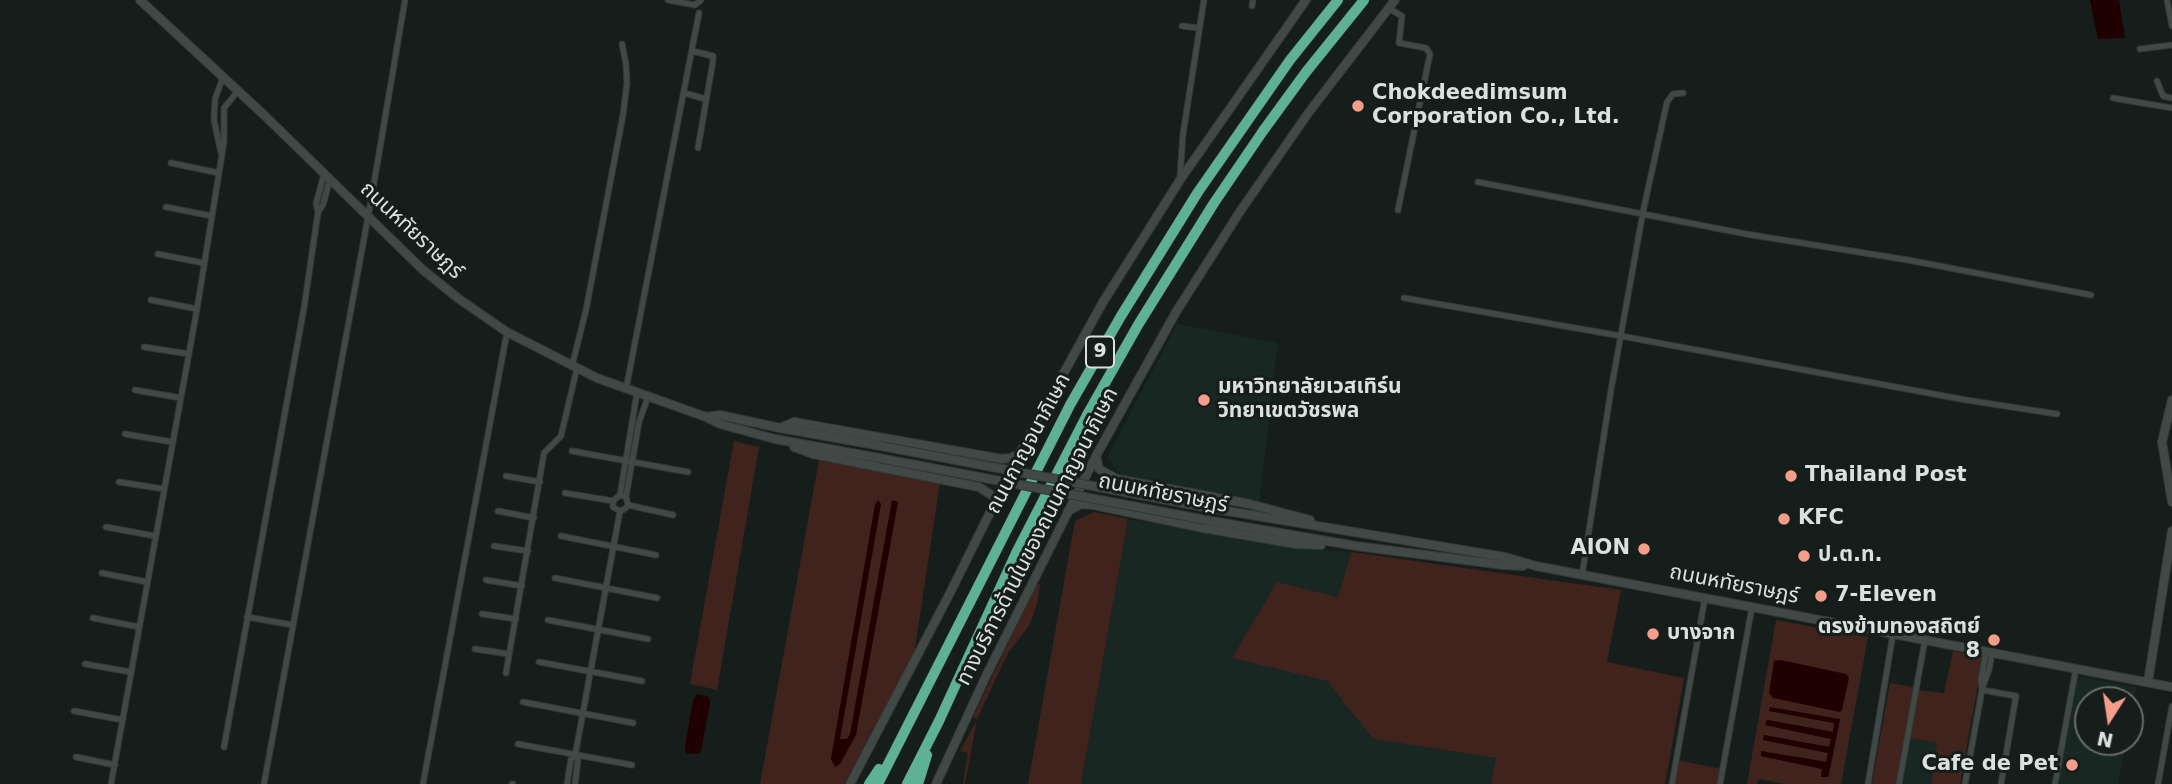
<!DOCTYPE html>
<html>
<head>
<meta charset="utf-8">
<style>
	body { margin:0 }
	#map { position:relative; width:2172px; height:784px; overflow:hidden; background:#161e1b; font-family:"DejaVu Sans",sans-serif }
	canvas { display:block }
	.north { position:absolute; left:2074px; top:686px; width:70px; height:70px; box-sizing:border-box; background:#161e1b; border:2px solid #656c69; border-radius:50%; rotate:192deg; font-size:19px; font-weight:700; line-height:28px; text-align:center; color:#dce1df }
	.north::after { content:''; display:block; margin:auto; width:24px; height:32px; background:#f49e8a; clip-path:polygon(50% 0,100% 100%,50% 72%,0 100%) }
</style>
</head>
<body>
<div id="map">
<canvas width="2172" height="784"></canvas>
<div class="north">N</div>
</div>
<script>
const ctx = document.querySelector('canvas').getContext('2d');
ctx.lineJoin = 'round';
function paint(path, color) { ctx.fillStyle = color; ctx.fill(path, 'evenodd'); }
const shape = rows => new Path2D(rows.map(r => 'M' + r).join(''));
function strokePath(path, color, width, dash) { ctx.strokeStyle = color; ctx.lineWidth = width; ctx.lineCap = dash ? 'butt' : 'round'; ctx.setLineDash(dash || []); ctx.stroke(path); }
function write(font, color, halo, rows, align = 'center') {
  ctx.font = font + ' "DejaVu Sans","Noto Sans Thai",sans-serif'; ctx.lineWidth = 6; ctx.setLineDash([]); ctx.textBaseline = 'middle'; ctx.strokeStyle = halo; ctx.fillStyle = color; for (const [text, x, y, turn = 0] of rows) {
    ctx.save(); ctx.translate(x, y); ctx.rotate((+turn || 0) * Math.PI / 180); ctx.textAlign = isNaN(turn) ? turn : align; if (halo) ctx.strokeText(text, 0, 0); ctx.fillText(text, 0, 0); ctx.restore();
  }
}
paint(shape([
	[1177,324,1278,343,1259,504,1124,479,1107,458],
	[1128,519,1293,548,1351,552,1338,598,1232,658,1327,680,1373,739,1496,758,1491,784,1081,784],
	[2077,676,2136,687,2130,719,2130,700,2088,700,2088,742,2126,742,2118,784,2051,784],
	[1909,738,1937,743,1931,784,1902,784]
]), '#182721');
paint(shape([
	[734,441,759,447,717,690,690,684],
	[819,460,940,483,914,654,844,784,760,784],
	[878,500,840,739,847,739,850,734,840,764,831,759,875,505],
	[1094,512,1128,519,1081,784,1028,784,1075,521],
	[1351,552,1621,590,1607,662,1684,678,1665,784,1491,784,1496,758,1373,739,1327,681,1232,658,1277,582,1338,597],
	[1037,583,1040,585,1037,604,1029,626,1008,653,977,719,965,784,963,784,968,753,960,751,977,720,973,717],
	[1776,620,1868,637,1841,784,1784,784,1759,779,1757,784,1747,784],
	[1769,711,1840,719,1829,777,1821,776,1823,769,1761,756,1801,757,1826,762,1828,753,1763,740,1764,735,1829,747,1832,739,1766,725,1767,720,1834,732,1834,723],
	[1953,651,1983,657,1960,784,1931,784,1937,743,1909,738,1919,690,1944,693],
	[1890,683,1914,687,1896,784,1872,784],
	[1676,760,1722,769,1720,784,1672,784]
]), '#40231d');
paint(shape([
	[2090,0,2119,0,2125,38,2098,39],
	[878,500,881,504,840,739,847,739,850,734,892,500,898,502,856,735,840,764,835,767,831,759,875,505],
	[1781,660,1846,674,1849,678,1842,710,1840,712,1773,698,1769,693,1774,661],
	[697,694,709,697,710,703,701,751,699,754,694,754,686,753,685,746,693,701],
	[1770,707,1840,719,1828,777,1821,777,1822,769,1761,756,1761,751,1826,762,1828,753,1763,740,1764,735,1829,747,1831,739,1765,725,1767,720,1833,732,1834,723,1769,711]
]), '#200000');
const street = shape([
	[668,0,695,5,701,0],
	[2167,0,2172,26],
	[1252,6,1253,0],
	[1388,8,1402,16,1399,43,1426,48,1430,54,1398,210],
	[1182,26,1199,28],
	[2140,49,2172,45],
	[692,51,713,56,713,61,698,148],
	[2157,81,2163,96,2172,98],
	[684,93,706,99],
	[2113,98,2172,108],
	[221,153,214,120,215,99,223,77],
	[171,163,219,173],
	[1180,177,1183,134,1204,0],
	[1478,182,1746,234,1908,260,2091,295],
	[166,207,212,216],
	[318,212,323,205,330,179],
	[158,254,204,263],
	[1404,298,1621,336,1966,400,2057,414],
	[151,300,197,309],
	[144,347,189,354],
	[572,366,586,310,623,115,627,83,626,64,622,44],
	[626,389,699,13],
	[135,390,181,398],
	[125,434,172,442],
	[572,451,688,472],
	[506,476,540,482],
	[119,482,164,489],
	[565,493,613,501,620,495,626,497,628,505,625,509,620,511,613,507,613,501],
	[620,495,637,393],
	[626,497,639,422,648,397],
	[628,505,673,515],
	[498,511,534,518],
	[106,527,155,536],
	[561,536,656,555],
	[494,546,528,551],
	[102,573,147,582],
	[1582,575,1611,390,1643,212,1667,102,1673,94,1683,93],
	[555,578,657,598],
	[486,580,522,586],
	[482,614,516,619],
	[247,617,293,625],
	[93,618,139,627],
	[548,620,648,639],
	[475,649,509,654],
	[539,662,642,681],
	[85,664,131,672],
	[506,673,544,453,561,436,577,368],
	[1983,686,1989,670,1992,652],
	[1982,690,2016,696,2001,784],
	[523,702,633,723],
	[74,711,123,720],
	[518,744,632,765],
	[224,747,304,308,318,212,316,204,324,174],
	[76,757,115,765],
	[111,784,197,309,224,142,224,108,238,91],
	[264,784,372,195,405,0],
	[423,784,507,332],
	[512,784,513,784],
	[567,784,571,759,575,756],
	[575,784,578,760,575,756,620,511],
	[1672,784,1705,598],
	[1720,784,1752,607],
	[1868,784,1893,634],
	[1899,784,1925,640],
	[1965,784,1982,690,1981,680,1986,651],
	[2055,784,2076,668],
	[2158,784,2172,706]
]);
const secondary = shape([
	[140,0,263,114,423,270,459,299,507,332,597,378,706,417,720,424,775,439,879,458],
	[2172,400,2162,442,2172,502],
	[706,417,720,415,780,428,881,446],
	[780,428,794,422,1002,459,1010,458,1019,454],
	[794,447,813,454,979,487,996,498],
	[1096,456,1099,469,1117,479,1250,504,1310,520],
	[1209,508,1505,557,1536,566,2172,687],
	[1068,511,1081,504,1094,505,1203,528,1296,544,1321,545],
	[1206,520,1356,546,1503,565,1523,566],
	[2148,682,2172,531],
	[850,784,949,595,1019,454,1103,302,1180,180,1306,0],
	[936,784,987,674,1096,456,1176,312,1241,210,1309,112,1395,0]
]);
const highway = shape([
	[869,784,879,769],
	[878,784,1070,405,1121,316,1198,192,1290,60,1338,0],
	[907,784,939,721,1017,551,1087,415,1138,325,1214,203,1263,131,1306,72,1364,0],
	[918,784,927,755]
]);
strokePath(street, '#333836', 7);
strokePath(secondary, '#333836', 10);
strokePath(highway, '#333836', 11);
strokePath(street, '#404946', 5);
strokePath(secondary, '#404946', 8);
strokePath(highway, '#5eb195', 10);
const secondaryBridge = shape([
	[881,446,1209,508],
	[879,458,1206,520]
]);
strokePath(secondaryBridge, '#333836', 10, []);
strokePath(secondaryBridge, '#404946', 8);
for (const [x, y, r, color] of [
	[1358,106,7,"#f49e8a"],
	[1204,400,7,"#f49e8a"],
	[1791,476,7,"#f49e8a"],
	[1784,519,7,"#f49e8a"],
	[1644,549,7,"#f49e8a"],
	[1804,556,7,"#f49e8a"],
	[1821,596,7,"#f49e8a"],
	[1653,634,7,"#f49e8a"],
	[1994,640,7,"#f49e8a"],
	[2072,765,7,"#f49e8a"]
]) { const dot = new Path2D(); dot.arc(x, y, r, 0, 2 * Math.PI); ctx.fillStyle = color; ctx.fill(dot); strokePath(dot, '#161e1b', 2.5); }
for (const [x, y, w] of [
	[1100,352,28]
]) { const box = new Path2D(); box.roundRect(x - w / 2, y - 15.5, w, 31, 5); ctx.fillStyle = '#161e1b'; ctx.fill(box); strokePath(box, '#dce1df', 2); }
write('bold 19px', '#dce1df', null, [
	["9",1100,352]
]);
write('bold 21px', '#dce1df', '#161e1b', [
	["Chokdeedimsum",1372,94],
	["Corporation Co., Ltd.",1372,118],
	["มหาวิทยาลัยเวสเทิร์น",1218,388],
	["วิทยาเขตวัชรพล",1218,412],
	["Thailand Post",1805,476],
	["KFC",1798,519],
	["AION",1630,549,"right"],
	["ป.ต.ท.",1818,556],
	["7-Eleven",1835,596],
	["ตรงข้ามทองสถิตย์",1980,628,"right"],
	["8",1980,652,"right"],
	["บางจาก",1667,634],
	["Cafe de Pet",2058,765,"right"]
], 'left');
write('21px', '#dce1df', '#161e1b', [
	["ถนนหทัยราษฎร์",411,231,43],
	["ถนนกาญจนาภิเษก",1029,444,-62],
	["ถนนหทัยราษฎร์",1163,494,11],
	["ทางบริการด้านในของถนนกาญจนาภิเษก",1038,537,-63],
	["ถนนหทัยราษฎร์",1734,585,11]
]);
</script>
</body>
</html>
